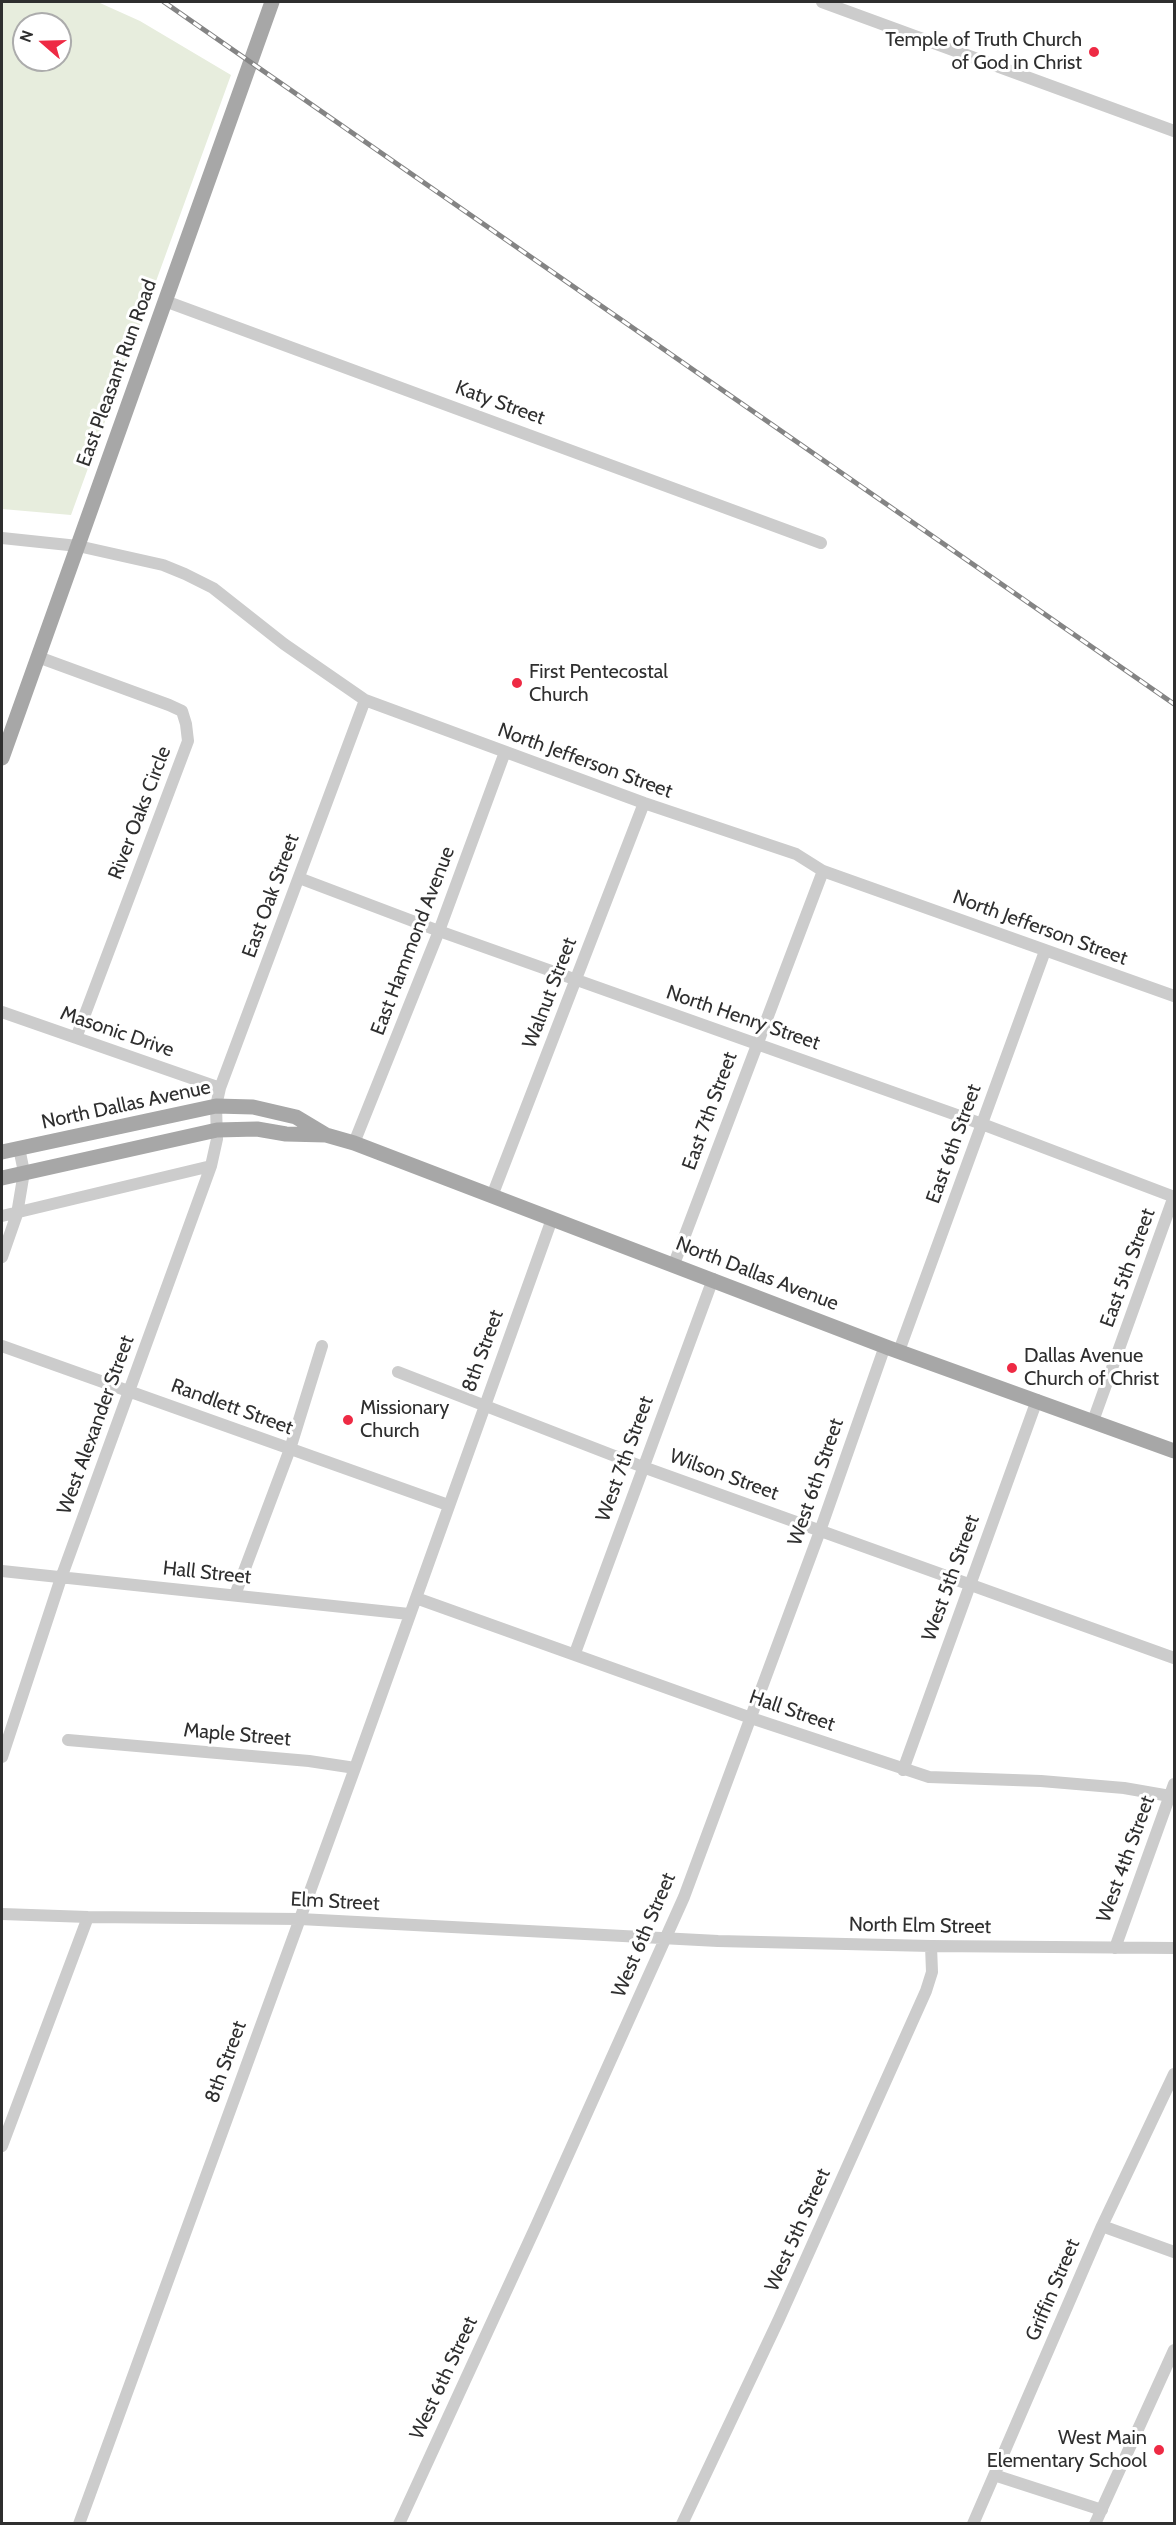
<!DOCTYPE html>
<html>
<head>
<meta charset="utf-8">
<style>
	body { margin:0 }
	#map { position:relative; width:1176px; height:2525px; overflow:hidden; background:#fff; font-family:Cabin,sans-serif }
	canvas { display:block }
	.frame { position:absolute; inset:0; border:3px solid #2f2f2f; pointer-events:none }
	.north { position:absolute; left:12px; top:12px; width:60px; height:60px; box-sizing:border-box; background:#fff; border:2px solid #acacac; border-radius:50%; rotate:290deg; font-size:16px; font-weight:700; line-height:24px; text-align:center; color:#2f2f2f }
	.north::after { content:''; display:block; margin:auto; width:21px; height:27px; background:#ee2a44; clip-path:polygon(50% 0,100% 100%,50% 72%,0 100%) }
</style>
</head>
<body>
<div id="map">
<canvas width="1176" height="2525"></canvas>
<div class="frame"></div>
<div class="north">N</div>
</div>
<script>
const ctx = document.querySelector('canvas').getContext('2d');
ctx.lineJoin = 'round';
function paint(path, color) { ctx.fillStyle = color; ctx.fill(path, 'evenodd'); }
const shape = rows => new Path2D(rows.map(r => 'M' + r).join(''));
function strokePath(path, color, width, dash) { ctx.strokeStyle = color; ctx.lineWidth = width; ctx.lineCap = dash ? 'butt' : 'round'; ctx.setLineDash(dash || []); ctx.stroke(path); }
function write(font, color, halo, rows, align = 'center') {
  ctx.font = font + ' Cabin,sans-serif'; ctx.lineWidth = 6; ctx.setLineDash([]); ctx.textBaseline = 'middle'; ctx.strokeStyle = halo; ctx.fillStyle = color; for (const [text, x, y, turn = 0] of rows) {
    ctx.save(); ctx.translate(x, y); ctx.rotate((+turn || 0) * Math.PI / 180); ctx.textAlign = isNaN(turn) ? turn : align; if (halo) ctx.strokeText(text, 0, 0); ctx.fillText(text, 0, 0); ctx.restore();
  }
}
paint(shape([
	[2,2,100,3,140,21,231,75,71,515,2,509],
	[24,24,60,24,60,60,24,60]
]), '#e7eddd');
strokePath(shape([
	[822,2,1174,131],
	[165,301,821,543],
	[2,538,78,546,163,565,185,574,213,588,284,644,365,700,644,803,796,854,823,871,1174,996],
	[38,657,169,705,182,711,186,724,188,741,76,1038],
	[299,878,439,931,982,1124,1174,1197],
	[2,1012,220,1088],
	[354,1143,439,931,505,752],
	[492,1196,644,803],
	[2,1216,211,1166],
	[2,1257,17,1214,24,1172,19,1148],
	[674,1264,823,871],
	[2,1346,448,1505],
	[899,1351,1045,951],
	[398,1372,643,1467,1174,1658],
	[1093,1421,1174,1196],
	[2,1571,409,1614],
	[235,1595,290,1449,322,1346],
	[416,1598,751,1718,929,1777,1041,1781,1124,1788,1170,1796],
	[575,1653,713,1279],
	[68,1740,309,1761,355,1768],
	[2,1757,61,1578,211,1166,217,1139,216,1106,220,1088,365,700],
	[903,1770,1037,1400],
	[2,1914,88,1917,300,1919,718,1941,931,1946,1174,1948],
	[1115,1948,1174,1784],
	[2,2146,88,1917],
	[1102,2226,1174,2252],
	[994,2475,1102,2510],
	[79,2524,355,1768,552,1219],
	[399,2524,537,2224,684,1897,820,1531,885,1346],
	[682,2524,779,2319,926,1991,932,1972,931,1946],
	[973,2524,1102,2226,1174,2074],
	[1095,2524,1174,2350]
]), '#ccc', 12);
strokePath(shape([
	[2,758,272,2],
	[2,1152,216,1106,253,1107,296,1117,326,1135],
	[2,1178,217,1130,257,1129,286,1134,326,1135,354,1143,889,1348,1174,1451]
]), '#a7a7a7', 15);
const rail = shape([
	[164,2,1174,704]
]);
strokePath(rail, '#848484', 5);
strokePath(rail, '#fff', 3, [9]);
for (const [x, y, r, color] of [
	[1094,52,6,"#ee2a44"],
	[517,683,6,"#ee2a44"],
	[1012,1368,6,"#ee2a44"],
	[348,1420,6,"#ee2a44"],
	[1159,2450,6,"#ee2a44"]
]) { const dot = new Path2D(); dot.arc(x, y, r, 0, 2 * Math.PI); ctx.fillStyle = color; ctx.fill(dot); strokePath(dot, '#fff', 2); }
write('20px', '#2f2f2f', '#fff', [
	["Temple of Truth Church",1082,40,"right"],
	["of God in Christ",1082,63,"right"],
	["First Pentecostal",529,672],
	["Church",529,695],
	["Dallas Avenue",1024,1356],
	["Church of Christ",1024,1379],
	["Missionary",360,1408],
	["Church",360,1431],
	["West Main",1147,2438,"right"],
	["Elementary School",1147,2461,"right"]
], 'left');
write('20px', '#2f2f2f', '#fff', [
	["East Pleasant Run Road",117,373,-70],
	["Katy Street",500,403,20],
	["North Jefferson Street",585,761,20],
	["River Oaks Circle",140,813,-69],
	["East Oak Street",271,896,-70],
	["North Jefferson Street",1040,928,20],
	["East Hammond Avenue",413,941,-69],
	["Walnut Street",550,993,-69],
	["North Henry Street",743,1018,19],
	["Masonic Drive",117,1032,19],
	["North Dallas Avenue",126,1105,-12],
	["East 7th Street",710,1111,-70],
	["East 6th Street",954,1144,-70],
	["East 5th Street",1128,1268,-70],
	["North Dallas Avenue",757,1274,21],
	["8th Street",483,1351,-70],
	["Randlett Street",232,1407,20],
	["West Alexander Street",96,1425,-70],
	["West 7th Street",625,1459,-70],
	["Wilson Street",724,1475,20],
	["West 6th Street",816,1482,-71],
	["Hall Street",207,1573,6],
	["West 5th Street",951,1578,-70],
	["Hall Street",792,1711,19],
	["Maple Street",237,1735,5],
	["West 4th Street",1126,1859,-70],
	["Elm Street",335,1902,3],
	["North Elm Street",920,1926,1],
	["West 6th Street",644,1935,-67],
	["8th Street",226,2062,-70],
	["West 5th Street",798,2230,-66],
	["Griffin Street",1053,2290,-67],
	["West 6th Street",444,2378,-65]
]);
</script>
</body>
</html>
